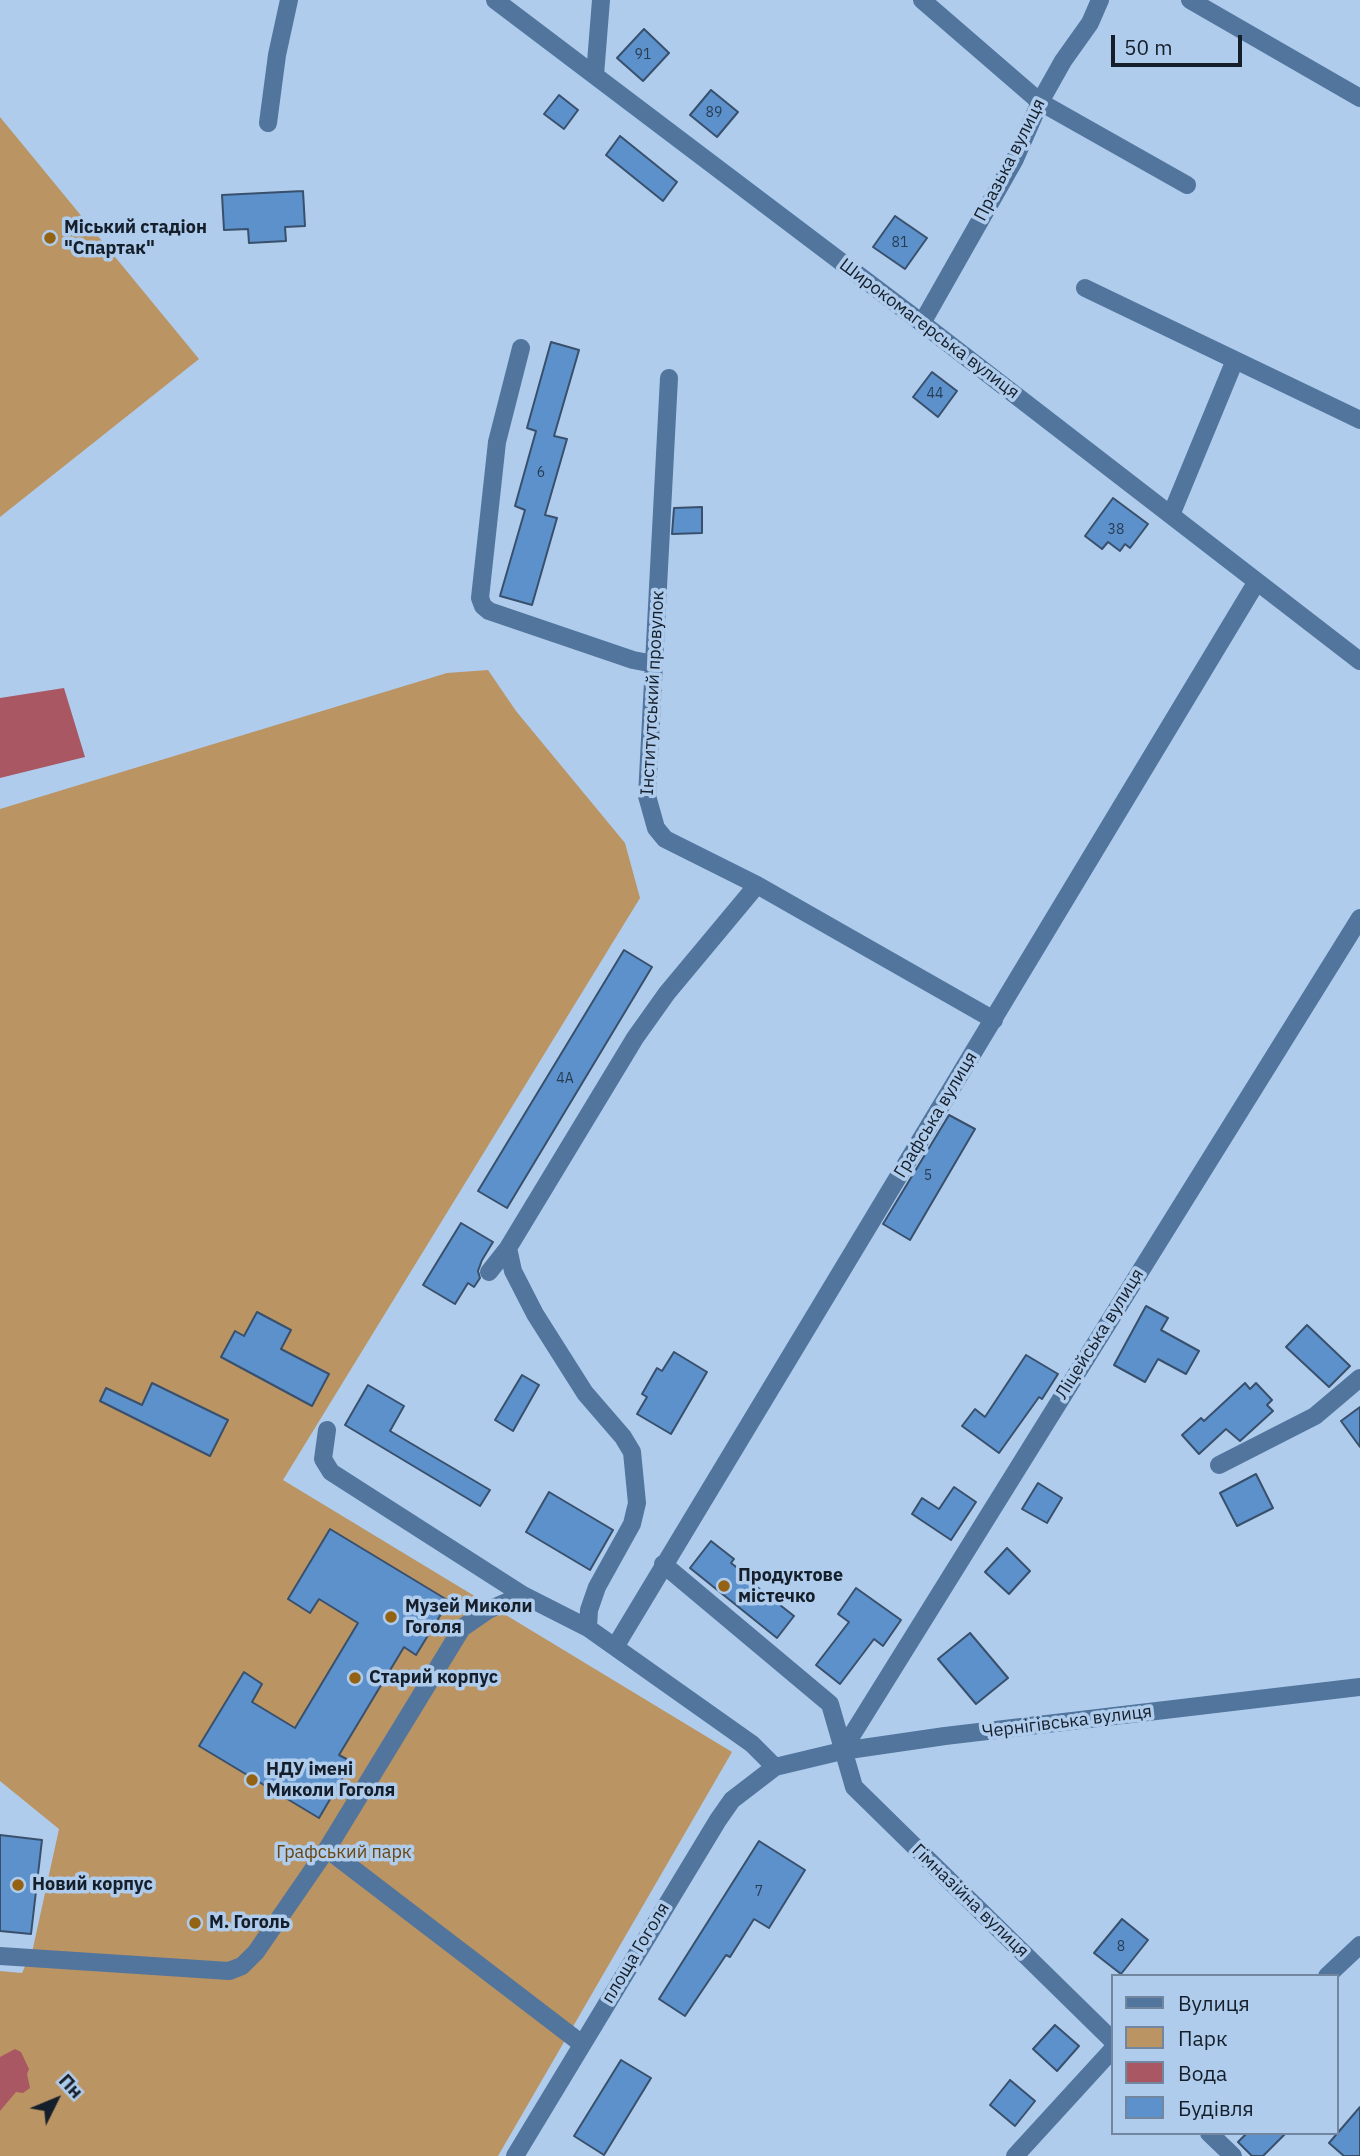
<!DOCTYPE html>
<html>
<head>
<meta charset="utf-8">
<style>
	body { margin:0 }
	#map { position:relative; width:1360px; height:2156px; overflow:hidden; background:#b0ccec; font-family:"IBM Plex Sans",sans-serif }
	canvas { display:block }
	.legend { position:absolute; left:1111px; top:1974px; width:228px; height:161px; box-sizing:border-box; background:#b0ccec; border:2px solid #72879f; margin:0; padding:9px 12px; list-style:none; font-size:21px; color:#151f2b }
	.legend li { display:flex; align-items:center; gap:14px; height:35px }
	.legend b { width:35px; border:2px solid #72879f }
	.north { position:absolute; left:21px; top:2065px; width:70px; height:70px; -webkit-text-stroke:5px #b0ccec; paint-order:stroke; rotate:47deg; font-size:19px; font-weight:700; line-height:28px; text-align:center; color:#151f2b }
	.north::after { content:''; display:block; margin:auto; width:24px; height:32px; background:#151f2b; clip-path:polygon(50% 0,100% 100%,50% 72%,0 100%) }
	.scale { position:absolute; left:1111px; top:35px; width:131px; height:32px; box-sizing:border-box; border:4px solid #151f2b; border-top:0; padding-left:9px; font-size:21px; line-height:24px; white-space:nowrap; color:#151f2b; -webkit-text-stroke:5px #b0ccec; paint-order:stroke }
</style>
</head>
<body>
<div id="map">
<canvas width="1360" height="2156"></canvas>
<ul class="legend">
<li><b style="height:9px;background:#52759d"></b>Вулиця</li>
<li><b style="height:19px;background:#ba9463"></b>Парк</li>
<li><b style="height:19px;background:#a95863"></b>Вода</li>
<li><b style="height:19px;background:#5d91cc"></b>Будівля</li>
</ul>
<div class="north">Пн</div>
<div class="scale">50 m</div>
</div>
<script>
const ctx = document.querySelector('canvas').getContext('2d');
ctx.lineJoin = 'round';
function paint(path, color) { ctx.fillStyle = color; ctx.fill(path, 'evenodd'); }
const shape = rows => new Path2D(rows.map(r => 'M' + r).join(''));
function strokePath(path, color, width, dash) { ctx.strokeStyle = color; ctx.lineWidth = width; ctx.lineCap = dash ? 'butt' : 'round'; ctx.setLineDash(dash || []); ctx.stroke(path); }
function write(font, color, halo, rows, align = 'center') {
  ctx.font = font + ' "IBM Plex Sans",sans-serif'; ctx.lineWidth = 7; ctx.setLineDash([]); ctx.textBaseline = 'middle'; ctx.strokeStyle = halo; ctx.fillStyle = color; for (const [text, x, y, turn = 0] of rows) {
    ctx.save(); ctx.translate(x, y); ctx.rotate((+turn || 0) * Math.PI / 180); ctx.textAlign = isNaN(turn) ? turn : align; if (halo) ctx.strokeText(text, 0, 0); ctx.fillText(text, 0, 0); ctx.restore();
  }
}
paint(shape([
	[0,117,199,359,0,517],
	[488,670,516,711,625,843,640,898,283,1480,732,1752,498,2156,0,2156,0,1971,22,1973,33,1948,59,1829,0,1781,0,809,447,673]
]), '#ba9463');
paint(shape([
	[64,688,85,757,0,778,0,698],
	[15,2049,21,2052,29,2069,27,2074,30,2088,23,2093,16,2092,0,2111,0,2057]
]), '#a95863');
const building = shape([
	[644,29,669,53,643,81,617,58,644,29],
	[711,90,738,112,717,137,690,115,711,90],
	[559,95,578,110,564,129,544,114,559,95],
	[620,136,677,182,663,201,606,155,620,136],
	[303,191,305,226,285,227,286,241,249,243,248,229,224,230,222,195,303,191],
	[895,216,927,238,905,269,873,247,895,216],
	[551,342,579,350,554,436,567,439,545,515,557,518,532,605,500,596,525,510,515,506,536,431,527,428,551,342],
	[932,372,957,391,938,417,913,397,932,372],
	[1113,498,1148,524,1130,548,1125,544,1120,551,1108,542,1102,549,1085,536,1113,498],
	[702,507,702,533,672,534,674,508,702,507],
	[624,950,652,967,507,1208,478,1191,624,950],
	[949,1115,975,1129,910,1240,883,1224,949,1115],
	[461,1223,493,1242,482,1260,478,1271,480,1278,474,1287,468,1283,455,1304,423,1285,461,1223],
	[1146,1306,1168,1318,1161,1330,1199,1351,1186,1374,1158,1359,1145,1382,1114,1365,1146,1306],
	[257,1312,291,1330,281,1349,329,1374,312,1406,221,1357,235,1331,244,1336,257,1312],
	[1307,1325,1350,1366,1329,1387,1286,1347,1307,1325],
	[674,1352,707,1372,671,1434,637,1414,647,1397,642,1394,657,1368,662,1371,674,1352],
	[1026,1355,1058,1374,1042,1399,1039,1397,999,1453,962,1426,975,1409,985,1417,1026,1355],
	[522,1375,539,1385,513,1431,495,1420,522,1375],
	[152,1383,228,1420,210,1456,100,1401,106,1388,142,1405,152,1383],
	[1245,1383,1250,1389,1256,1383,1272,1400,1267,1405,1273,1411,1240,1441,1226,1429,1199,1454,1182,1435,1201,1418,1204,1421,1245,1383],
	[368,1385,404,1406,390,1431,490,1490,480,1506,345,1425,368,1385],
	[1360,1407,1360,1447,1341,1421,1360,1407],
	[1256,1474,1273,1508,1237,1526,1220,1493,1256,1474],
	[1038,1483,1062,1498,1047,1523,1022,1509,1038,1483],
	[954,1487,976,1502,951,1540,912,1514,922,1498,939,1509,954,1487],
	[549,1492,613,1530,590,1570,526,1532,549,1492],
	[330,1529,449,1601,416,1655,404,1647,339,1755,352,1762,319,1818,199,1746,244,1672,262,1684,252,1702,295,1728,358,1623,319,1599,310,1613,288,1599,330,1529],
	[711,1541,734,1559,731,1563,749,1577,747,1579,794,1616,777,1638,690,1568,711,1541],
	[1007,1548,1030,1571,1009,1594,985,1572,1007,1548],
	[856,1588,901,1620,883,1646,874,1639,840,1684,816,1665,849,1622,838,1614,856,1588],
	[970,1633,1008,1678,976,1704,938,1659,970,1633],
	[0,1835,42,1840,31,1934,0,1931,0,1835],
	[759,1841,805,1870,769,1928,754,1919,730,1957,726,1955,685,2016,659,1999,759,1841],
	[1122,1919,1148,1940,1121,1974,1094,1953,1122,1919],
	[1055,2025,1079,2046,1057,2071,1033,2049,1055,2025],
	[621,2060,651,2078,604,2155,574,2136,621,2060],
	[1010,2080,1035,2101,1015,2126,990,2105,1010,2080],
	[1360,2107,1360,2156,1344,2156,1329,2143,1360,2107],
	[1247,2133,1286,2133,1263,2156,1252,2156,1238,2142,1247,2133]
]);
paint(building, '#5d91cc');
strokePath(building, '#38506c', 2);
strokePath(shape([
	[495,0,922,323,1360,661],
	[922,0,1040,102,1187,185],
	[1190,0,1360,98],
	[595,75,601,0],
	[268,123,277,55,289,0],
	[1085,288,1360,420],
	[922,323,1015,159,1040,102,1063,61,1090,23,1100,0],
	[521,348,497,442,480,598,483,606,489,611,633,660,654,664],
	[669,378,647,796,656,828,665,839,757,885,994,1020],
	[1171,515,1235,360],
	[508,1248,513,1271,535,1314,585,1393,623,1437,632,1452,637,1503,632,1524,597,1587,589,1610,588,1628],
	[489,1272,508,1248,635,1038,667,993,757,885],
	[327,1430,323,1459,331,1472,523,1595],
	[1219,1465,1315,1416,1360,1378],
	[663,1564,830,1704,854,1787,1113,2041],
	[615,1647,1256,583],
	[842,1751,1360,918],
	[327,1849,582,2044],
	[0,1956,229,1971,242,1966,256,1952,327,1849,462,1628,488,1610,523,1595,588,1628,752,1744,775,1767],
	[1327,1976,1360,1945],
	[1209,2133,1233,2156],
	[515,2156,718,1820,732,1800,775,1767,842,1751,945,1736,1360,1687],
	[1015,2156,1113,2049]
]), '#52759d', 18);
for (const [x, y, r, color] of [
	[50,238,7,"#946213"],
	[724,1586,7,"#946213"],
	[391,1617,7,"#946213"],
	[355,1678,7,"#946213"],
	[252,1780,7,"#946213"],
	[18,1885,7,"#946213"],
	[195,1923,7,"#946213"]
]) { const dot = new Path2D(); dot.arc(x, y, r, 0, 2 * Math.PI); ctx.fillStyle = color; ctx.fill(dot); strokePath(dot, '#b0ccec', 2.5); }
write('14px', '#273c53', null, [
	["91",643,55],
	["89",714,113],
	["81",900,243],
	["44",935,394],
	["6",541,473],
	["38",1116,530],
	["4А",565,1079],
	["5",928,1176],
	["7",759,1892],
	["8",1121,1947]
]);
write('18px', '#151f2b', '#b0ccec', [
	["Празька вулиця",1010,160,-63],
	["Широкомагерська вулиця",929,329,37],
	["Інститутський провулок",653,693,-87],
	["Графська вулиця",936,1115,-59],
	["Ліцейська вулиця",1100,1334,-58],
	["Чернігівська вулиця",1067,1722,-7],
	["Гімназійна вулиця",970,1901,44],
	["площа Гоголя",636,1953,-59]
]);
write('bold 18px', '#151f2b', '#b0ccec', [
	["Міський стадіон",64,228],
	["\"Спартак\"",64,249],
	["Продуктове",738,1576],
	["містечко",738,1597],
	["Музей Миколи",405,1607],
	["Гоголя",405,1628],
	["Старий корпус",369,1678],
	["НДУ імені",266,1770],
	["Миколи Гоголя",266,1791],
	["Новий корпус",32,1885],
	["М. Гоголь",209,1923]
], 'left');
write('18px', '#694610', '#b0ccec', [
	["Графський парк",344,1853]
]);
</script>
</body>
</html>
